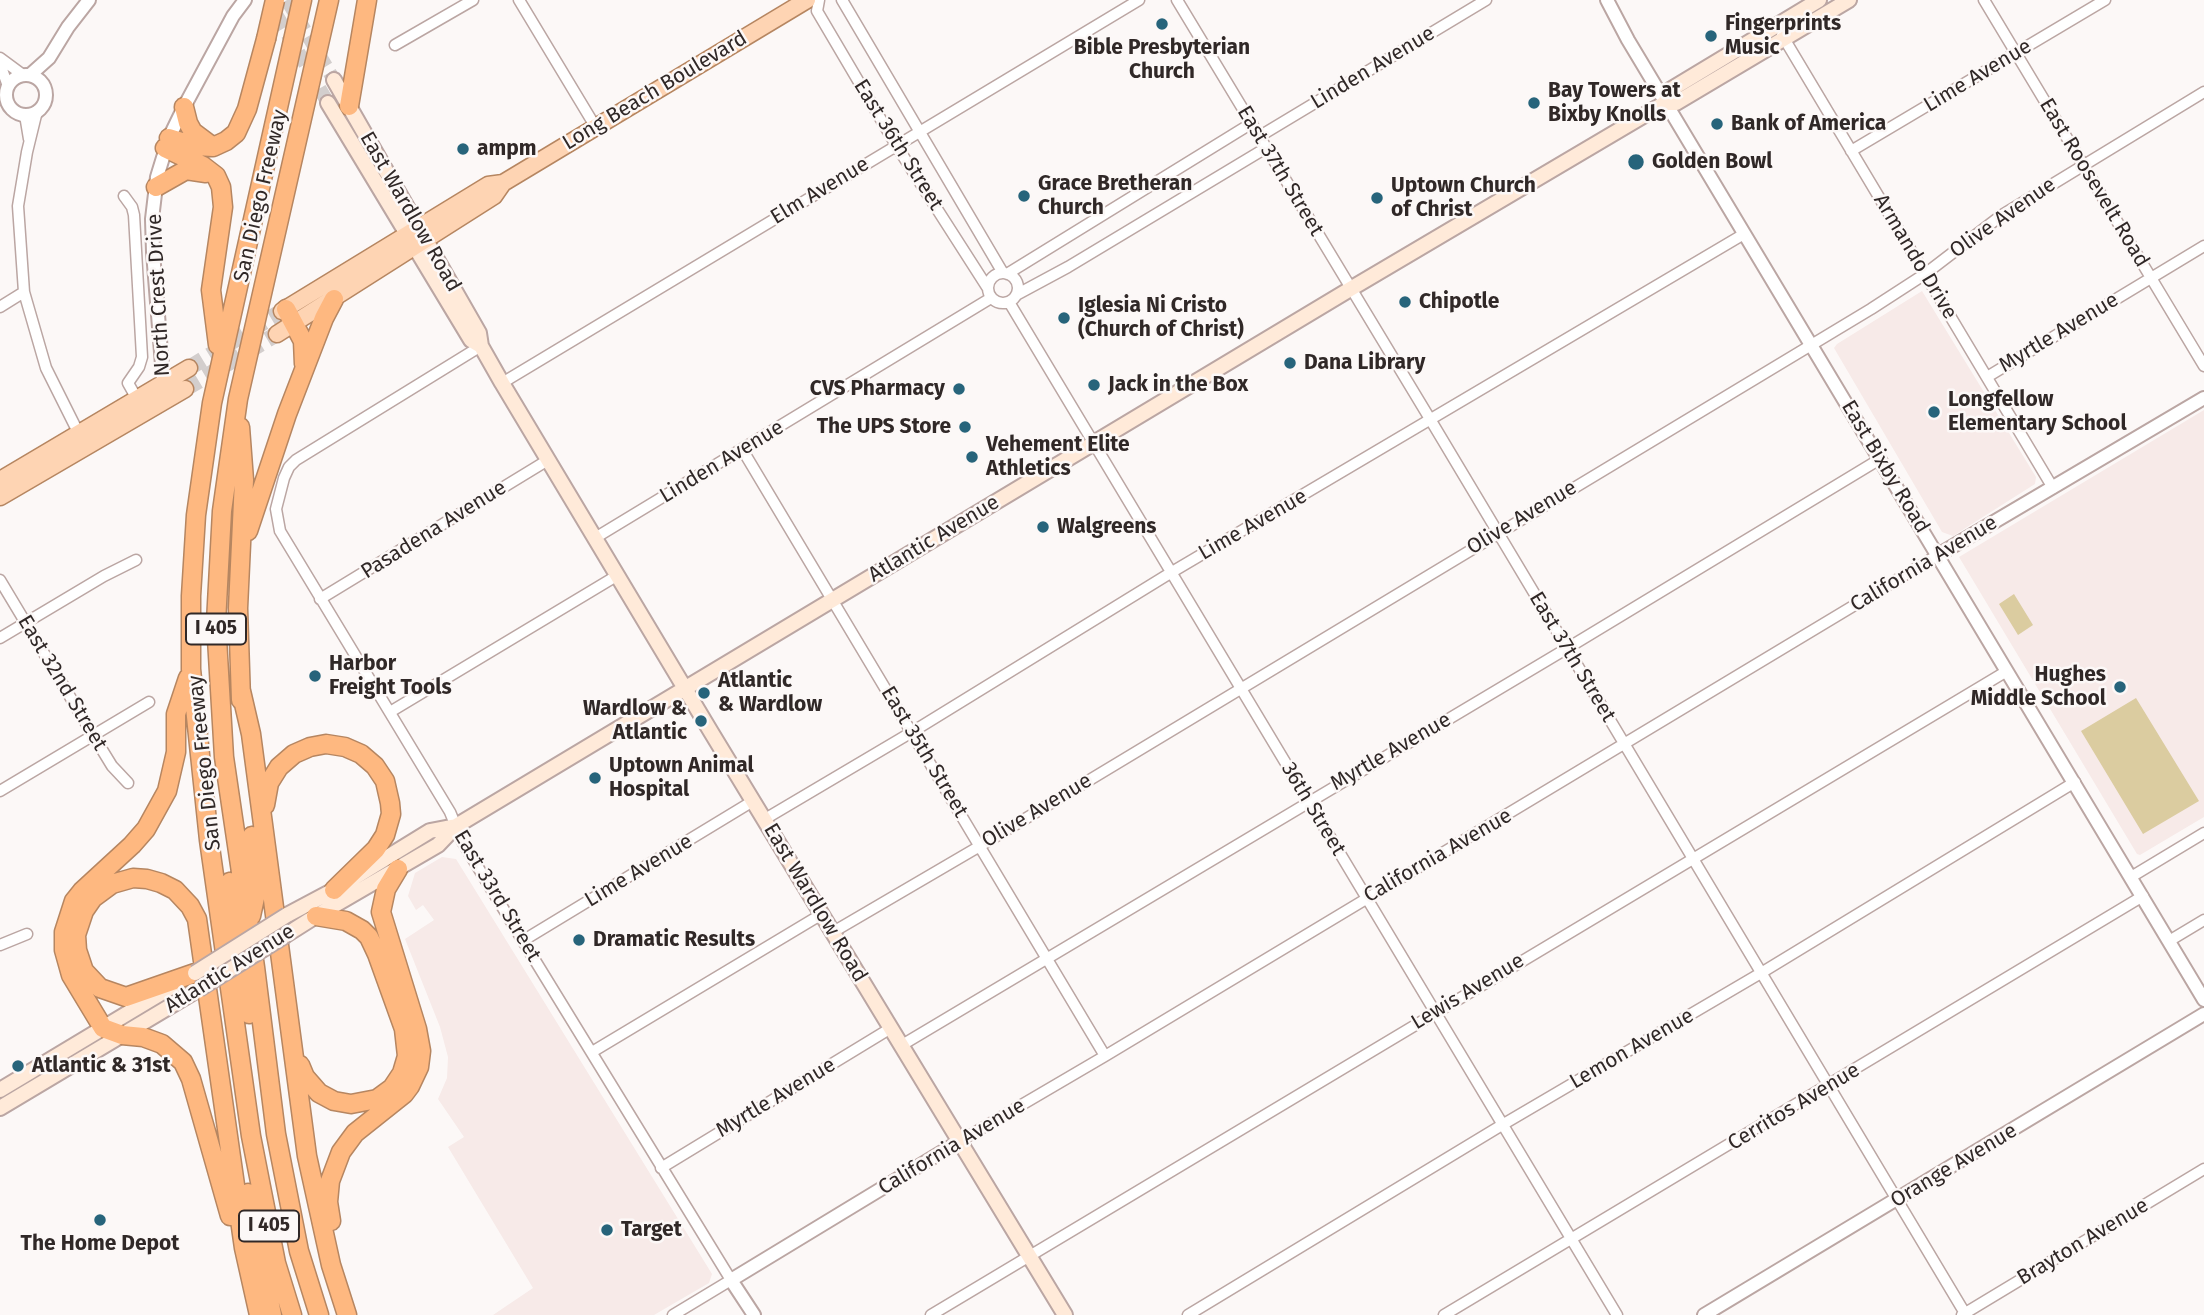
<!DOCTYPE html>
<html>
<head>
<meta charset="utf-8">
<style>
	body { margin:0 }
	canvas { display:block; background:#fcf8f7 }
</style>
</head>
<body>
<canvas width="2204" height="1315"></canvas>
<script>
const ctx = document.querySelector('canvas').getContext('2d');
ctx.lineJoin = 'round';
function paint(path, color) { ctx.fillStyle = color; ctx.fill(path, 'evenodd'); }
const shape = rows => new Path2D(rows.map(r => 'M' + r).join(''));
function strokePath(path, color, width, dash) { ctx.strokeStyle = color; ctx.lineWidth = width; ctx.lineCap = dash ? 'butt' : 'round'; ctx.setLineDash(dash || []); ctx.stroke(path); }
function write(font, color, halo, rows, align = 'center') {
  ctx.font = font + ' "Fira Sans",sans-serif'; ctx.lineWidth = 5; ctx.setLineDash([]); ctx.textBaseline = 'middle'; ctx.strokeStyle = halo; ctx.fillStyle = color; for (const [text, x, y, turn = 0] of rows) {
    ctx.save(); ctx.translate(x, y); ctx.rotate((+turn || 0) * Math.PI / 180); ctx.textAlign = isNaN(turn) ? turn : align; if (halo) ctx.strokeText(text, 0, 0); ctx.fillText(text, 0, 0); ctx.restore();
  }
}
paint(shape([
	[1922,291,2036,477,2035,484,1953,536,1942,532,1834,348,1837,344],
	[2204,410,2204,817,2140,855,2137,854,1959,557],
	[442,857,456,859,712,1274,709,1283,654,1315,493,1315,533,1288,448,1147,464,1137,438,1099,447,1078,448,1057,440,1027,405,939,434,920,423,905,416,910,408,896,415,873]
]), '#f7eae8');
paint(shape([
	[2014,594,2033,625,2018,635,1999,604],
	[2136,698,2199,801,2143,834,2081,731]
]), '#dbcca0');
strokePath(shape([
	[287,0,334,80],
	[277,16,328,103]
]), '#d3cecd', 14, [14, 7]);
strokePath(shape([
	[189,368,282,311],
	[185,389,277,334]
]), '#d3cecd', 16, [16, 8]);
const minor = shape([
	[519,0,595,126],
	[819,0,817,11,896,145,987,287],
	[842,0,1003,273],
	[1177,0,1430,419,1966,1315],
	[1984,0,2204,366],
	[1782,35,2053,488],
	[395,45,473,0],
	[0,58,23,75],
	[0,64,8,86],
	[37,111,27,152,18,206,24,292,46,368,78,432],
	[25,115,29,139],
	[1260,136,1486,0],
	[1851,151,2105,0],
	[124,196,132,207,134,215,142,357,139,367,128,383,137,399],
	'988 288a15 15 0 1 1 30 0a15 15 0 1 1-30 0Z',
	[1007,274,1252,123],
	[1016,295,1068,267,1266,148],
	[1009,302,1617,1315],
	[0,307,24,292],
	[481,346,296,460,289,467,284,478,276,509,280,531,450,812,462,841,490,887,731,1280,673,1315],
	[1987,377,2204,246],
	[502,383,1139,0],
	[742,449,1105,1056],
	[595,538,991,298],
	[0,580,93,735,112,766,128,783],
	[320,599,548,460],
	[0,638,104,576,136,560],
	[390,712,618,575],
	[0,791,149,702],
	[765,819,912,732,1172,572,1744,234],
	[2131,877,2204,833],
	[833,932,980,846,1871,309,1925,274,2002,215,2204,92],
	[524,940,753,801],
	[2169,941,2204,920],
	[0,945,27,934],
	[902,1045,1566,649,1880,459],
	[592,1052,822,914],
	[960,1141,1105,1056,1938,555],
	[661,1168,891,1028],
	[931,1315,2007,671],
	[1188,1315,1502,1125,1761,973,2075,782],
	[1444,1315,2143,896],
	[1962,1315,2204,1169]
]);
const tertiary = shape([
	[1607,0,1628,40,2204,1000],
	[30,75,49,58,68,27,89,0],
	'6 95a20 20 0 1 1 40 0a20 20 0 1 1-40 0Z',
	[164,390,153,252,152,219,157,177,169,138,184,107,233,16,245,0],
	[1938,555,2204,398],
	[754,1315,731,1280,960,1141],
	[1704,1315,2204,1014]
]);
const secondary = shape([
	[334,80,479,333,481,346,502,383,711,732,1065,1315],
	[328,103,471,340,481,346],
	[1665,103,1670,90,1819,0],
	[287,915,334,890,430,831,456,826],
	[286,935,316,916,438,845,456,826,1352,288,1665,103,1676,103,1849,0],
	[0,1090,173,986],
	[0,1108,199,989]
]);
const primary = shape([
	[282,311,488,185,503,183],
	[277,334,494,196,503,183,807,0],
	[0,480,189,368],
	[0,497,185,389]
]);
const motorway = shape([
	[349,106,367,0],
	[184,107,188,123,193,132,213,147],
	[169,138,195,146,213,147,226,141,236,133,247,109,266,39],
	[165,148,203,166,216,176,221,187,223,207,211,290,218,345],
	[156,187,186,170,206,173],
	[286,309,303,341,304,364],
	[240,427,244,480,238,608,241,700],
	[248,531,287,414,324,318,334,299],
	[188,678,176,714,176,752,167,791,146,829,132,845,82,891,74,901,64,932,64,950,71,975,103,1028,122,1035,143,1037,162,1044,183,1062,191,1079,230,1216],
	[241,691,251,734,307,1156,331,1265,347,1315],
	[265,805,269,783,279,767,294,754,310,747,326,744,345,747,361,754,375,766,385,781,390,803,391,814,385,835,376,849,334,890],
	[230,882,249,1014],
	[251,916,256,893,252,836],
	[195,973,126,997,100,988,84,971,77,950,76,935,84,911,93,898,112,884,133,878,147,879,161,883,175,890,190,906,197,919,244,1248,259,1315],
	[300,1065,305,1077,319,1093,334,1101,351,1104,377,1099,392,1088,402,1073,407,1056,404,1029,377,954,369,937,362,930,346,921,316,916],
	[248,1193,272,1315],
	[331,1221,328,1202,330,1181,341,1152,355,1133,404,1094,410,1086,419,1067,421,1051,417,1029,381,912,386,889,398,869],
	[292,1315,276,1263,251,1136,209,840,191,669,191,596,196,515,212,403,302,0],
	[319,1315,299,1251,276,1134,255,967,224,757,216,622,222,511,238,399,329,0]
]);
strokePath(minor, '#bba6a3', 13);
strokePath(tertiary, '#bba6a3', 16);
strokePath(secondary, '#bba6a3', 18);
strokePath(primary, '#b68661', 19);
strokePath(motorway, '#b68661', 21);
strokePath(minor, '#fff', 10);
strokePath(tertiary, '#fff', 12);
strokePath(secondary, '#ffead9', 14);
strokePath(primary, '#fed4b3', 16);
strokePath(motorway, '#feb880', 18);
const secondaryBridge = shape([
	[195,973,287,915],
	[199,989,286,935]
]);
const motorwayBridge = shape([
	[266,39,275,0]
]);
strokePath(secondaryBridge, '#bba6a3', 18, []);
strokePath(motorwayBridge, '#b68661', 21, []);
strokePath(secondaryBridge, '#ffead9', 14);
strokePath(motorwayBridge, '#feb880', 18);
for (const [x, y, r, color] of [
	[1162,24,7,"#27647b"],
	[1711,36,7,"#27647b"],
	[1534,103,7,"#27647b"],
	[1717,124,7,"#27647b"],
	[463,149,7,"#27647b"],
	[1636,162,9,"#27647b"],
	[1024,196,7,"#27647b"],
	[1377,198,7,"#27647b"],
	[1405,302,7,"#27647b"],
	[1064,318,7,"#27647b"],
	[1290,363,7,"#27647b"],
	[1094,385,7,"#27647b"],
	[959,389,7,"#27647b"],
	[1934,412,7,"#27647b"],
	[965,427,7,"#27647b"],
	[972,457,7,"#27647b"],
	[1043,527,7,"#27647b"],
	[315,676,7,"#27647b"],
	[2120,687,7,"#27647b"],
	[704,693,7,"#27647b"],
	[701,721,7,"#27647b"],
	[595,778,7,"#27647b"],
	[579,940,7,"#27647b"],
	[18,1066,7,"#27647b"],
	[100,1220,7,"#27647b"],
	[607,1230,7,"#27647b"]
]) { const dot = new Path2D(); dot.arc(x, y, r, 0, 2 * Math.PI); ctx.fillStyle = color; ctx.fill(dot); strokePath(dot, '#fcf8f7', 2.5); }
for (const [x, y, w] of [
	[216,629,60],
	[269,1226,60]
]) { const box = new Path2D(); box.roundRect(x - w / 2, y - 15.5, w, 31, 5); ctx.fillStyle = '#fcf8f7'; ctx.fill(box); strokePath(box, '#302827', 2); }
write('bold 19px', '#302827', null, [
	["I 405",216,629],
	["I 405",269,1226]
]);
write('bold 21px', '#302827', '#fcf8f7', [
	["Fingerprints",1725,24],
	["Music",1725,48],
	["Bible Presbyterian",1162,48,"center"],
	["Church",1162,72,"center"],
	["Bay Towers at",1548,91],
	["Bixby Knolls",1548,115],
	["Bank of America",1731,124],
	["ampm",477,149],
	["Golden Bowl",1652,162],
	["Grace Bretheran",1038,184],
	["Church",1038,208],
	["Uptown Church",1391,186],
	["of Christ",1391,210],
	["Chipotle",1419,302],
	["Iglesia Ni Cristo",1078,306],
	["(Church of Christ)",1078,330],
	["Dana Library",1304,363],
	["Jack in the Box",1108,385],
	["CVS Pharmacy",945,389,"right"],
	["Longfellow",1948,400],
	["Elementary School",1948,424],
	["The UPS Store",951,427,"right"],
	["Vehement Elite",986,445],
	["Athletics",986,469],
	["Walgreens",1057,527],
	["Harbor",329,664],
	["Freight Tools",329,688],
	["Hughes",2106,675,"right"],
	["Middle School",2106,699,"right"],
	["Atlantic",718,681],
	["& Wardlow",718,705],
	["Wardlow &",687,709,"right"],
	["Atlantic",687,733,"right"],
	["Uptown Animal",609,766],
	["Hospital",609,790],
	["Dramatic Results",593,940],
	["Atlantic & 31st",32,1066],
	["Target",621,1230],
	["The Home Depot",100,1244,"center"]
], 'left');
write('21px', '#302827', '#fcf8f7', [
	["Linden Avenue",1373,68,-31],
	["Lime Avenue",1978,76,-31],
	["Long Beach Boulevard",655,91,-31],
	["East 36th Street",898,145,58],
	["East 37th Street",1280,171,59],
	["East Roosevelt Road",2094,183,59],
	["Elm Avenue",820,191,-31],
	["San Diego Freeway",261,196,-77],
	["East Wardlow Road",410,212,60],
	["Olive Avenue",2003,218,-35],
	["Armando Drive",1915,257,59],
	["North Crest Drive",159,295,-93],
	["Myrtle Avenue",2059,333,-31],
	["Linden Avenue",722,462,-31],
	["East Bixby Road",1885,467,59],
	["Olive Avenue",1522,518,-31],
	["Lime Avenue",1253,525,-30],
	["Pasadena Avenue",434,530,-32],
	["Atlantic Avenue",934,539,-31],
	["California Avenue",1924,564,-31],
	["East 37th Street",1572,657,59],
	["East 32nd Street",62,683,59],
	["East 35th Street",924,752,59],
	["Myrtle Avenue",1391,752,-30],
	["San Diego Freeway",205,763,-96],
	["36th Street",1313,809,59],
	["Olive Avenue",1037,811,-31],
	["California Avenue",1438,856,-30],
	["Lime Avenue",639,871,-31],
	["East 33rd Street",497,896,59],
	["East Wardlow Road",815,903,59],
	["Atlantic Avenue",230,969,-32],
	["Lewis Avenue",1468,992,-31],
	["Lemon Avenue",1632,1049,-30],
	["Myrtle Avenue",776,1098,-31],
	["Cerritos Avenue",1794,1107,-31],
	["California Avenue",952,1147,-31],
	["Orange Avenue",1954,1166,-31],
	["Brayton Avenue",2083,1242,-31]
]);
</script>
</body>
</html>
